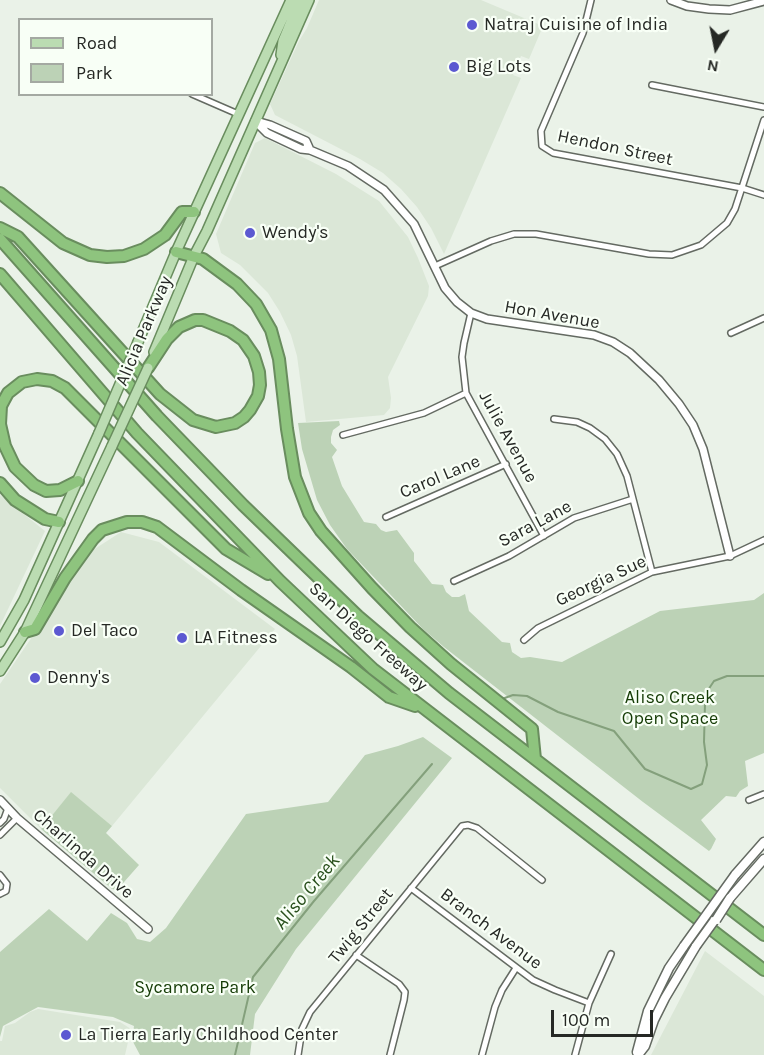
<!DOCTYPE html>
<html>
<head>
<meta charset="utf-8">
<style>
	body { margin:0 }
	#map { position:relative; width:764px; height:1055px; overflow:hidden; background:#eaf2e8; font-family:Karla,sans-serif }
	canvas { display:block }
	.legend { position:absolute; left:18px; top:18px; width:195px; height:78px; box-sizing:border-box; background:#f8fff6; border:2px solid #a4a9a2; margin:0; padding:8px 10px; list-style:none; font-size:18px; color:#252824 }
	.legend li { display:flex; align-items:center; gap:12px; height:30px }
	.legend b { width:30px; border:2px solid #a4a9a2 }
	.north { position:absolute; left:686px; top:18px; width:60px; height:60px; -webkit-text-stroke:4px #f8fff6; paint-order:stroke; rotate:190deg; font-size:16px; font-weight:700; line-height:24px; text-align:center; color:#252824 }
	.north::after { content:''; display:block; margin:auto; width:21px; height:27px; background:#252824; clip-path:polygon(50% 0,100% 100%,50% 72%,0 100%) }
	.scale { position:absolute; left:551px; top:1010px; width:102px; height:27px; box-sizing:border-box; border:3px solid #252824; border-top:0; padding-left:8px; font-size:18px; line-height:21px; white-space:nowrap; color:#252824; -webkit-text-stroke:4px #f8fff6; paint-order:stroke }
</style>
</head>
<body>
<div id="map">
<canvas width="764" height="1055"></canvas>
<ul class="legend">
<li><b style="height:8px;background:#bbdcb2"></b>Road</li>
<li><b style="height:16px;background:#bcd2b6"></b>Park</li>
</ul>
<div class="north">N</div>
<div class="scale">100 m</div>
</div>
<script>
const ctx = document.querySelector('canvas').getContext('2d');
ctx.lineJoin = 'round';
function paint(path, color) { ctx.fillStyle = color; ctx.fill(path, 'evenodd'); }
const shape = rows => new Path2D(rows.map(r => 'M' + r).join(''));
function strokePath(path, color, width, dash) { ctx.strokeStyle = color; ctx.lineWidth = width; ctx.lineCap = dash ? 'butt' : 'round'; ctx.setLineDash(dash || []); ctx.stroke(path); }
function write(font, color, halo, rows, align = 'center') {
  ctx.font = font + ' Karla,sans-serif'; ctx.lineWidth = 4.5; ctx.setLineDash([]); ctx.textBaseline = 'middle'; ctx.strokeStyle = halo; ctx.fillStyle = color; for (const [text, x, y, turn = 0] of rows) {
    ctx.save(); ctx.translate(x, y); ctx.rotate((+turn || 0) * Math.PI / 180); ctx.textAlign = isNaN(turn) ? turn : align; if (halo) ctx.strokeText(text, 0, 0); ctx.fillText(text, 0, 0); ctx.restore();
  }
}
paint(shape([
	[319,0,481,0,543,26,529,59,521,56,513,75,521,78,444,254,431,228,417,207,401,189,383,173,360,159,275,115,270,104,299,41,307,28],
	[265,138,336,174,379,201,408,237,418,258,429,286,428,296,388,377,391,398,390,408,384,415,306,422,297,356,291,335,280,312,268,293,240,265,221,253,216,234,255,143],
	[0,495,45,531,0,626],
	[121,532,159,542,275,629,112,826,71,793,41,829,0,788,0,684,90,552],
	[705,951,764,996,764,1055,651,1055],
	[38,1009,120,1022,131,1029,125,1055,0,1055,0,1041,2,1041,5,1026,15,1023,30,1012]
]), '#dbe7d7');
paint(shape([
	[339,421,340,425,333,430,331,437,331,443,337,450,332,457,342,486,364,522,376,524,381,530,386,532,397,530,414,553,414,561,432,584,443,585,446,592,452,597,459,597,465,594,469,611,502,642,510,643,512,652,521,658,530,657,562,662,660,611,754,600,764,593,764,753,745,761,748,786,740,791,736,797,726,796,701,820,716,839,711,849,709,851,643,802,444,647,423,629,347,549,330,525,317,500,302,449,298,423],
	[423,737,452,758,296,949,255,1014,250,1055,140,1055,132,1040,134,1026,113,1017,38,1007,3,1026,0,1037,0,952,49,909,87,941,111,913,127,923,137,939,150,942,166,928,246,814,328,802,365,755,398,746],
	[71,792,112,826,106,833,139,865,117,890,112,889,41,829]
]), '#bcd2b6');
strokePath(shape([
	[502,699,513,695,527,696,558,712,614,731,645,769,691,789,702,784,707,765,704,742,705,703,708,690,714,681,727,676,764,676],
	[235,1055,253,977,314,901,432,764]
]), '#84a07c', 2);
const minor = shape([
	[591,0,583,33,541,131,542,146,553,153,742,188,764,195],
	[652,85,764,107],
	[192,94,238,114],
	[435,266,491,241,514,234,536,234,649,254,672,255,701,245,727,223,735,209,764,120],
	[471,313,464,343,462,357,466,393,544,536],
	[731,333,764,318],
	[554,419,577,422,590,428,605,439,617,454,627,476,652,572],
	[343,435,424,413,466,393],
	[386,517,506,464],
	[454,581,509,556,574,518,633,499],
	[524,640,538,628,652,572,730,556,764,540],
	[749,800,764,794],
	[0,823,4,819,8,808],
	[0,835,17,818],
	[0,875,7,884,6,891,0,894],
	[411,888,533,980,555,990,589,1003],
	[356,955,399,984,405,992,404,1000,390,1055],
	[298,1055,302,1029,310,1012,462,826,468,825,477,828,542,880],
	[482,1055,495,1007,502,990,516,968],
	[575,1055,589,1003,611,954]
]);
const tertiary = shape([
	[671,0,687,6,709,9,730,10,764,1],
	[255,121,267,133,301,149,310,150,348,166,384,190,414,224,445,288,457,302,471,313,487,319,594,335,613,342,630,353,659,380,679,404,693,425,703,449,730,556],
	[256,121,270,125,306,141,310,150],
	[0,800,17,818,148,929]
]);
const secondary = shape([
	[735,875,764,842],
	[730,898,764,859],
	[637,1052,648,1011,669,968,684,946],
	[638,1055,645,1046,654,1020,665,998,696,946]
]);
const primary = shape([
	[281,55,283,41,300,0],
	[138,342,176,252,291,0],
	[154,352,194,256,207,231,309,0],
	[0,642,24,600,99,433],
	[0,671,25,632,112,446]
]);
const motorway = shape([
	[0,193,63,243,90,255,107,257,124,256,144,249,165,235,182,212,194,212],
	[0,228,18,237,160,394,193,420,216,427,235,423,244,417,250,410,258,396,260,385,259,372,254,356,243,340,230,331,203,320,195,320,179,327,167,339,148,368],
	[0,239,157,416,243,505,358,616,449,693,764,935],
	[176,252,203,259,237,284,256,304,271,330,279,359,287,429,295,477,309,513,321,531,372,588,410,627,451,664,532,729,535,759],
	[0,274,137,433,280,581,373,669,764,970],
	[0,424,1,406,8,393,22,382,37,379,52,381,65,388,226,549,268,574],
	[0,424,5,446,15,467,34,485,46,491,60,490,78,481],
	[0,483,15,500,45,519,59,522],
	[25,632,35,629,65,578,93,539,102,530,127,522,142,522,157,527,241,590,351,667,389,697,415,706]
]);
strokePath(minor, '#646a62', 8);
strokePath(tertiary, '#646a62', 10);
strokePath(secondary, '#646a62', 11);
strokePath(primary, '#698d5e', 12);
strokePath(motorway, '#698d5e', 14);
strokePath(minor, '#fff', 5);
strokePath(tertiary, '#fff', 7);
strokePath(secondary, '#fff', 8);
strokePath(primary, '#bbdcb2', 9);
strokePath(motorway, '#8ec47e', 10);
const secondaryBridge = shape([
	[716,920,730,898],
	[684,946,735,875],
	[696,946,714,921]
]);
const primaryBridge = shape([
	[99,433,138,342],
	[112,446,148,368]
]);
strokePath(secondaryBridge, '#646a62', 11, []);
strokePath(primaryBridge, '#698d5e', 12, []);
strokePath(secondaryBridge, '#fff', 8);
strokePath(primaryBridge, '#bbdcb2', 9);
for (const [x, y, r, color] of [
	[472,25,6,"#5c59d1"],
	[454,67,6,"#5c59d1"],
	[250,233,6,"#5c59d1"],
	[59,631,6,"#5c59d1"],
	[182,638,6,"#5c59d1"],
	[35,678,6,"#5c59d1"],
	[66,1035,6,"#5c59d1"]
]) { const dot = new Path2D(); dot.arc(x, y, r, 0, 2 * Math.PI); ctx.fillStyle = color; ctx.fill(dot); strokePath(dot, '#f8fff6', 2); }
write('18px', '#252824', '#f8fff6', [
	["Natraj Cuisine of India",484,25],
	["Big Lots",466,67],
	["Wendy's",262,233],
	["Del Taco",71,631],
	["LA Fitness",194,638],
	["Denny's",47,678],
	["La Tierra Early Childhood Center",78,1035]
], 'left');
write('18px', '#252824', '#f8fff6', [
	["Hendon Street",615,148,12],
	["Hon Avenue",552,315,10],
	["Alicia Parkway",144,331,-67],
	["Julie Avenue",508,437,61],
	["Carol Lane",440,477,-23],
	["Sara Lane",535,524,-28],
	["Georgia Sue",601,581,-25],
	["San Diego Freeway",368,637,42],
	["Charlinda Drive",83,854,41],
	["Twig Street",361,926,-51],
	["Branch Avenue",491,929,37]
]);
write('18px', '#143b05', '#f8fff6', [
	["Aliso Creek",670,698],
	["Open Space",670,719],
	["Sycamore Park",195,988]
]);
write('italic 20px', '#29501d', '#f8fff6', [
	["Aliso Creek",307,892,-50]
]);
</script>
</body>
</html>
